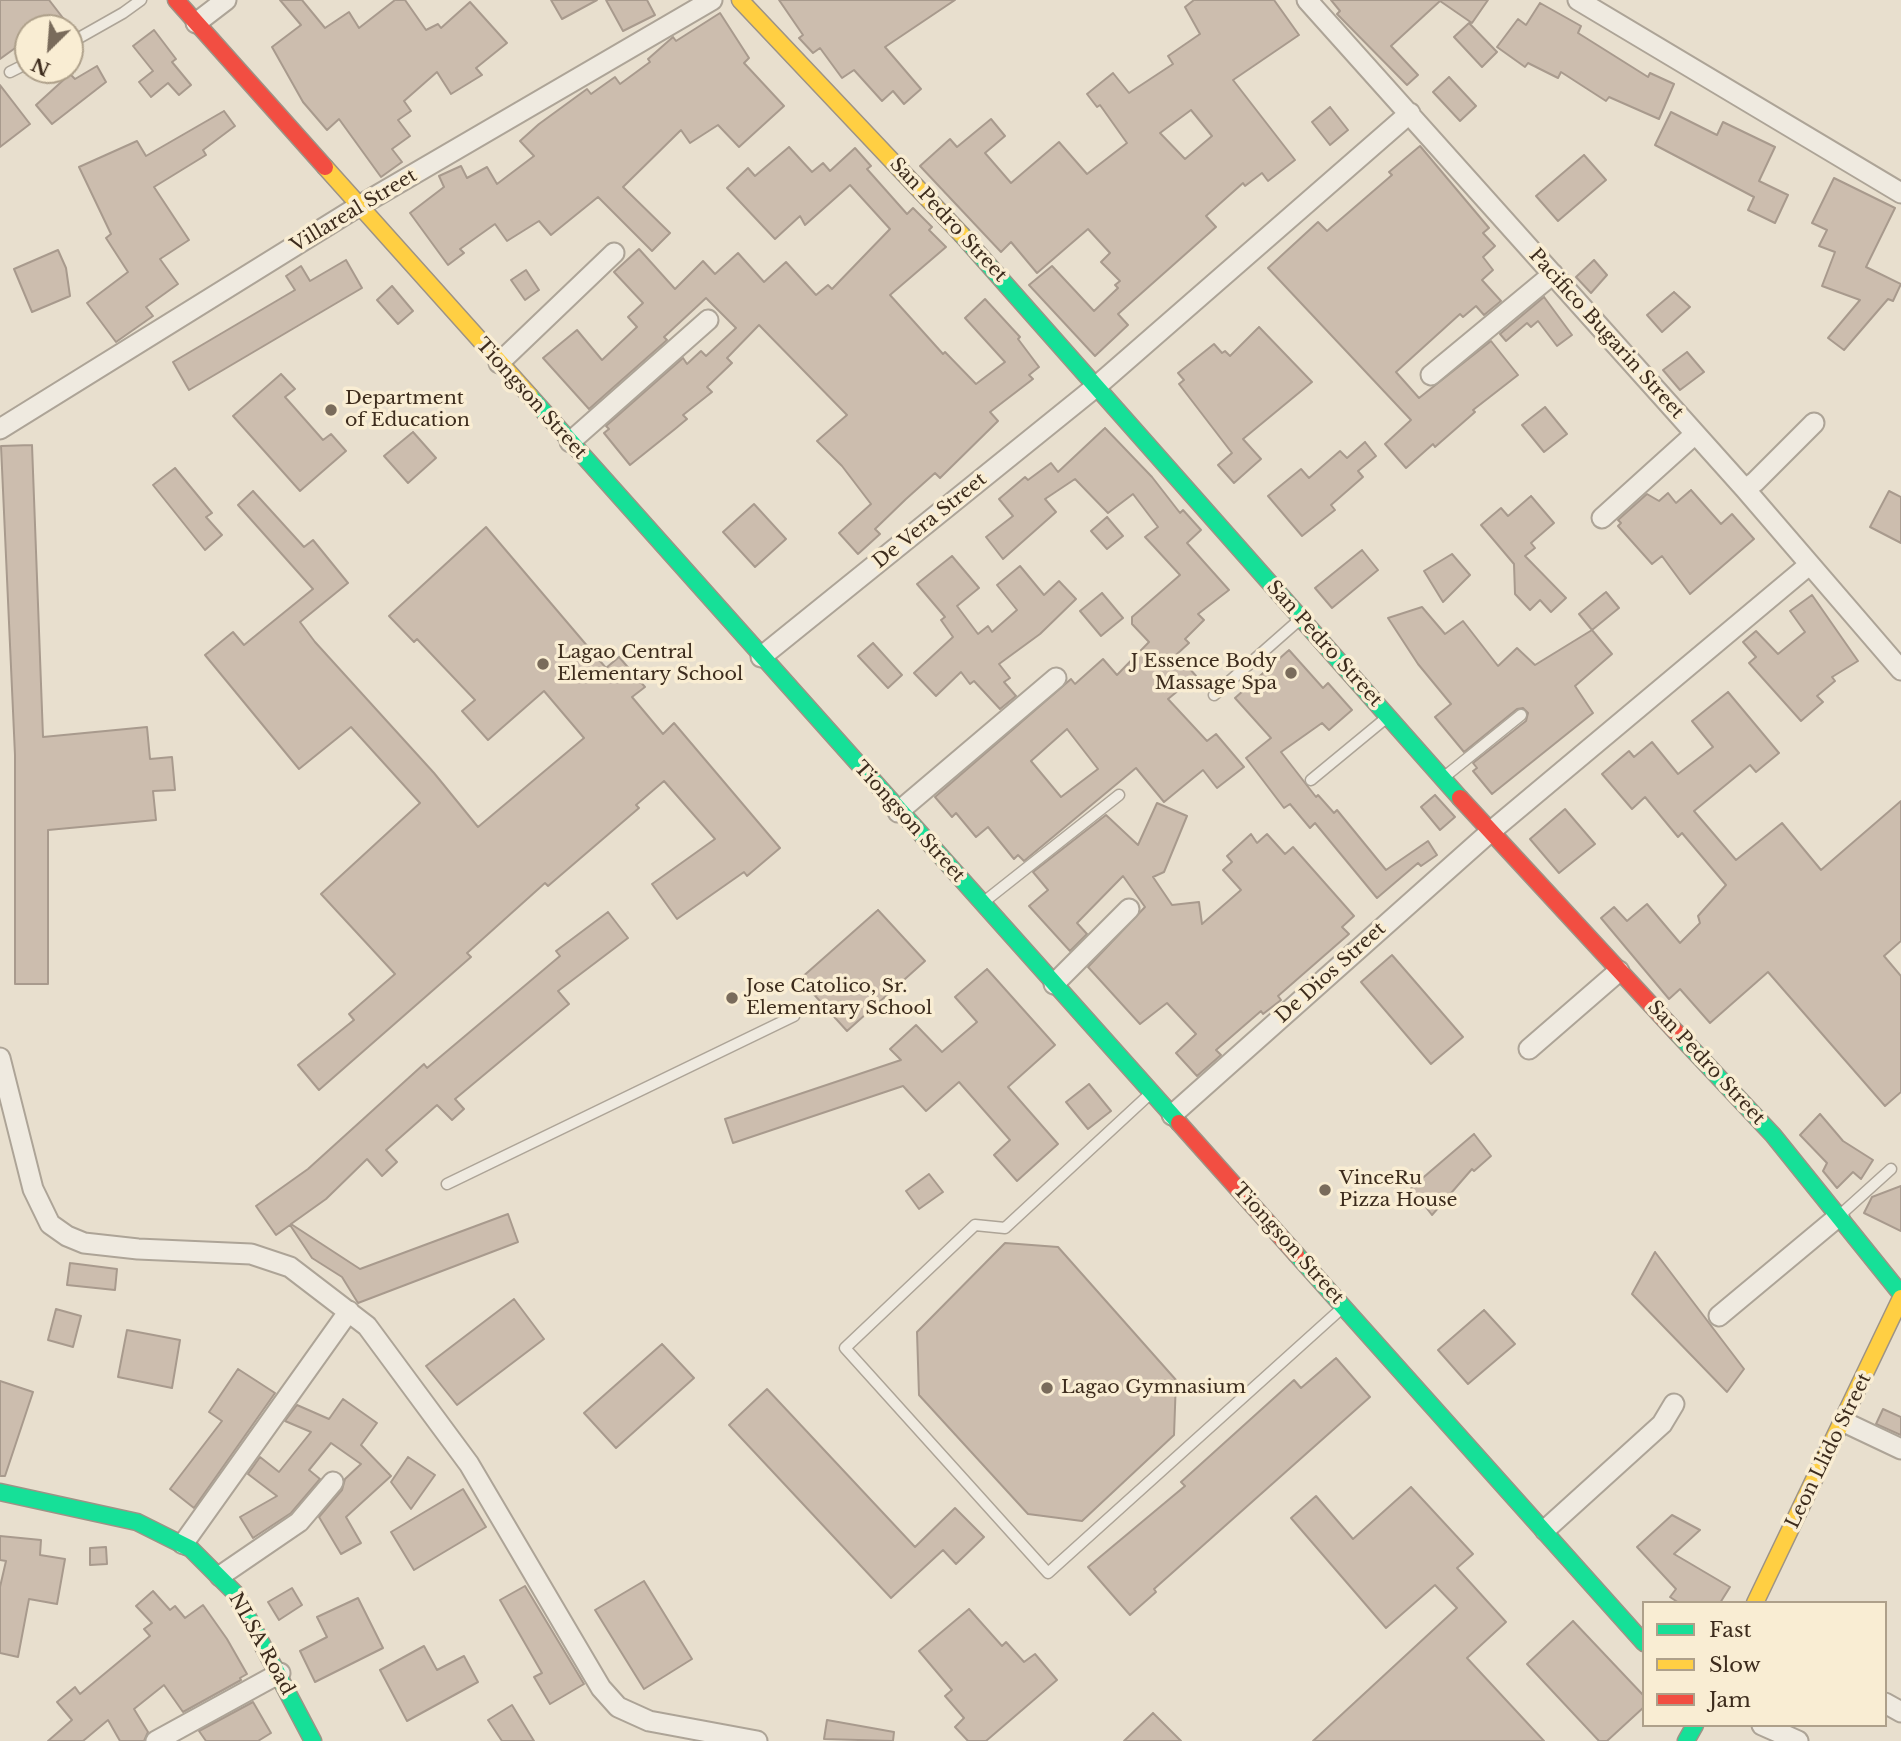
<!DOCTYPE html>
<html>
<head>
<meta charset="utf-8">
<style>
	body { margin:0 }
	#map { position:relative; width:1901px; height:1741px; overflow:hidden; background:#e8dfce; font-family:"Libre Baskerville",serif }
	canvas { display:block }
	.legend { position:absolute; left:1642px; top:1601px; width:245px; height:126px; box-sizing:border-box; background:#f9edd3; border:2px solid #aea08a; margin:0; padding:9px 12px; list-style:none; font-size:21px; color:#3d2c1d }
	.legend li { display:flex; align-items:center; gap:14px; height:35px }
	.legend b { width:35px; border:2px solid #aea08a }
	.north { position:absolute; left:14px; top:14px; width:70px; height:70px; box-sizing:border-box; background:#f9edd3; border:2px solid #aea08a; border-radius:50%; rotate:205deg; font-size:19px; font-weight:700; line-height:28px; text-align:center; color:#3d2c1d }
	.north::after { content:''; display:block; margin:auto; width:24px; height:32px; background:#796b5b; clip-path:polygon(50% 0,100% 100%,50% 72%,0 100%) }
</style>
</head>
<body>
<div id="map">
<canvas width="1901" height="1741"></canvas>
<ul class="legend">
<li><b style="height:9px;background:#16e098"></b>Fast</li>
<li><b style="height:9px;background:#ffcf43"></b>Slow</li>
<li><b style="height:9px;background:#f24e42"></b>Jam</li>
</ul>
<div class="north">N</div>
</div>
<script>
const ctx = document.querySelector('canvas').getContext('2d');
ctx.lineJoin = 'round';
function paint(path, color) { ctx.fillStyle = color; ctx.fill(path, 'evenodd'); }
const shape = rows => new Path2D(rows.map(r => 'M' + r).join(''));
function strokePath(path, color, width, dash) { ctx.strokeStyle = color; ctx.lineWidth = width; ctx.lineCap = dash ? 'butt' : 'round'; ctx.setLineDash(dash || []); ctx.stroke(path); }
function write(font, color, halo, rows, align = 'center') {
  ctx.font = font + ' "Libre Baskerville",serif'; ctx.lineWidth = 7; ctx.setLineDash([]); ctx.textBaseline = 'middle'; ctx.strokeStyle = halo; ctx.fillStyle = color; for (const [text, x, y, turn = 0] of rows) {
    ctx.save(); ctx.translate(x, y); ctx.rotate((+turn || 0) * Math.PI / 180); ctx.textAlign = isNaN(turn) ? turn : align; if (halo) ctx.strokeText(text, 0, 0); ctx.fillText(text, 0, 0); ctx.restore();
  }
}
const building = shape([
	[0,0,49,0,63,18,50,28,28,28,28,56,18,46,0,59,0,0],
	[280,0,302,0,325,28,349,12,359,28,395,0,405,0,426,30,438,24,441,28,470,2,507,43,476,68,482,75,451,94,437,72,404,101,411,111,398,120,410,136,392,149,402,162,381,177,339,119,327,130,303,102,272,47,301,25,280,0],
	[551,0,597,0,562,19,551,0],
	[606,0,647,0,655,15,623,31,606,0],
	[779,0,955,0,885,47,921,89,904,104,893,91,882,101,854,70,842,78,820,48,813,53,799,38,803,35,779,0],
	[1194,0,1274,0,1299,35,1233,80,1295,160,1268,181,1262,173,1245,186,1243,183,1206,216,1216,227,1118,314,1128,325,1095,356,1029,285,1052,266,1094,311,1118,288,1115,285,1120,281,1101,262,1110,253,1088,229,1037,273,1011,242,1001,252,920,166,950,139,957,147,991,119,1005,136,985,153,1011,183,1059,142,1087,174,1127,143,1100,105,1097,107,1087,94,1113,73,1129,93,1173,64,1168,56,1200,34,1185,7,1194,0],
	[1191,110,1212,136,1185,159,1160,133,1191,110],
	[1331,0,1488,0,1472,23,1440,1,1391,46,1418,75,1407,85,1337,14,1340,11,1331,0],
	[1540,3,1581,26,1578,33,1648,77,1650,73,1674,84,1659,119,1609,97,1606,101,1561,72,1558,78,1528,63,1525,67,1497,47,1518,19,1526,25,1540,3],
	[720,13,749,58,744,63,784,106,739,147,718,125,690,143,681,130,623,187,670,233,652,251,598,197,551,235,539,221,507,241,495,224,460,249,464,253,448,265,410,213,444,187,439,176,461,166,467,178,487,167,497,184,534,156,520,141,539,124,587,89,591,94,615,77,620,84,650,62,648,59,673,37,676,41,720,13],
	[1469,23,1497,52,1482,67,1454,37,1469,23],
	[154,30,176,59,172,62,191,85,179,95,168,83,151,97,139,82,153,71,133,46,154,30],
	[97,66,106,82,52,124,36,105,70,74,75,79,97,66],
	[1449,77,1476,106,1460,121,1433,92,1449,77],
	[0,85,30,124,0,147,0,85],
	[1330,107,1348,130,1330,145,1312,122,1330,107],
	[224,111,235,126,203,150,206,155,154,187,189,240,160,259,178,284,146,307,153,316,116,342,87,303,128,272,106,238,111,234,79,167,137,141,146,156,224,111],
	[1671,112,1717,135,1723,122,1775,147,1759,181,1788,195,1775,223,1748,210,1754,197,1655,145,1671,112],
	[1420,146,1489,228,1483,233,1495,246,1483,257,1493,270,1482,280,1501,301,1484,315,1476,306,1463,317,1460,314,1396,372,1419,398,1491,341,1518,375,1473,410,1475,412,1435,447,1433,444,1406,468,1385,444,1411,420,1268,268,1318,222,1327,231,1392,175,1389,172,1420,146],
	[789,147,812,172,823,163,830,171,855,148,871,166,867,169,907,214,913,208,932,227,929,230,946,247,890,295,943,354,945,352,976,384,1005,362,965,318,985,299,1020,337,1018,339,1039,367,1029,375,1033,379,990,412,998,421,940,478,935,473,906,499,875,529,880,534,858,554,839,533,871,504,842,466,817,441,847,415,759,325,727,358,732,363,707,387,712,392,683,415,687,419,675,429,630,465,604,433,609,429,606,426,683,358,687,364,701,351,706,356,736,328,706,298,664,337,667,340,589,409,543,358,577,330,602,360,637,327,628,317,643,303,614,272,639,249,675,289,703,261,715,274,738,253,764,282,786,262,816,295,828,285,832,289,890,229,850,185,805,225,800,216,775,239,727,188,748,168,755,176,789,147],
	[1584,155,1606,180,1558,221,1536,196,1584,155],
	[1834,178,1895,208,1866,267,1901,284,1893,301,1888,299,1844,350,1828,338,1860,300,1822,286,1835,252,1819,246,1827,230,1812,223,1834,178],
	[58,250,66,268,70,296,32,312,14,269,58,250],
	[346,260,362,288,189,390,173,362,295,290,286,276,301,266,310,281,346,260],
	[1594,260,1607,275,1591,293,1576,277,1594,260],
	[526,270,539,290,525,300,511,280,526,270],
	[392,286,413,311,398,324,377,300,392,286],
	[1674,292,1690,307,1662,332,1647,315,1674,292],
	[1544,297,1572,335,1557,346,1538,321,1531,327,1527,323,1506,341,1500,334,1544,297],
	[1259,327,1312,382,1243,439,1261,459,1234,483,1218,465,1232,453,1179,384,1184,380,1178,373,1214,344,1222,353,1225,351,1230,356,1259,327],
	[1687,352,1704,372,1680,390,1663,370,1687,352],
	[281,374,295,389,285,397,323,440,331,434,346,451,300,491,233,416,281,374],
	[1545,407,1567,434,1544,452,1522,425,1545,407],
	[1105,428,1152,477,1180,513,1183,510,1201,530,1187,543,1229,590,1198,614,1204,620,1185,639,1189,643,1177,654,1196,676,1168,699,1207,741,1216,734,1244,767,1217,788,1203,770,1164,802,1136,768,1024,861,1018,855,1014,859,988,827,976,837,956,813,952,817,935,797,1071,679,1075,684,1103,659,1117,675,1149,642,1132,624,1132,617,1180,575,1145,537,1158,527,1133,494,1108,513,1075,479,1045,499,1056,512,1003,559,986,537,1013,516,999,499,1025,477,1028,480,1051,463,1058,472,1105,428],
	[1067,729,1098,769,1061,797,1031,761,1067,729],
	[413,432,436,458,408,483,384,456,413,432],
	[1365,442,1376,456,1358,471,1363,477,1331,505,1335,510,1302,536,1268,496,1301,469,1309,478,1340,451,1347,458,1365,442],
	[32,445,43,737,147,727,150,759,172,757,175,790,153,791,156,820,48,830,48,984,15,984,15,755,1,446,32,445],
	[175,468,212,513,206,517,222,535,205,550,153,485,175,468],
	[1691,490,1721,524,1732,514,1754,539,1690,594,1662,556,1652,564,1618,526,1621,523,1618,520,1647,494,1659,501,1668,493,1676,503,1691,490],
	[253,491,304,547,313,540,348,583,300,622,315,642,434,773,478,827,584,738,544,691,488,740,462,711,475,700,417,639,414,642,389,616,486,527,606,668,619,657,645,687,632,697,663,734,674,723,780,848,747,876,744,872,677,919,652,884,715,839,664,781,636,805,639,808,548,886,545,883,467,953,471,957,319,1090,298,1065,354,1020,349,1014,395,974,321,894,420,803,351,727,299,769,205,655,233,632,244,645,313,589,238,505,253,491],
	[1889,491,1901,497,1901,543,1870,527,1889,491],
	[1531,496,1554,523,1531,543,1535,548,1525,556,1566,598,1551,612,1540,600,1530,610,1515,594,1514,564,1481,525,1501,508,1508,516,1531,496],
	[754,504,786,539,755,567,723,532,754,504],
	[1107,517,1123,536,1107,549,1091,531,1107,517],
	[1362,550,1378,570,1332,608,1315,588,1362,550],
	[1452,554,1470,575,1443,602,1424,571,1452,554],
	[952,556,979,588,957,606,978,634,988,626,992,632,1017,610,997,585,1020,566,1044,595,1059,581,1076,599,1040,634,999,664,1010,678,1004,682,1016,696,1000,709,974,681,970,684,961,672,936,696,914,673,953,637,941,620,945,617,917,584,952,556],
	[1606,592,1619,608,1592,630,1579,614,1606,592],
	[1102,593,1123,618,1101,636,1080,611,1102,593],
	[1812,595,1858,661,1832,677,1835,681,1817,696,1823,702,1801,721,1749,663,1756,657,1743,642,1756,631,1778,654,1805,632,1790,611,1812,595],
	[1422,607,1445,634,1463,621,1498,666,1517,648,1535,665,1592,630,1612,654,1575,686,1593,713,1492,794,1473,771,1477,768,1473,763,1526,721,1528,713,1523,708,1517,709,1464,752,1435,717,1451,704,1418,664,1388,618,1422,607],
	[873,643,902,675,888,688,858,656,873,643],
	[1289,650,1323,688,1328,683,1352,710,1329,730,1322,723,1281,752,1316,797,1318,795,1334,813,1337,810,1386,870,1428,841,1437,855,1421,866,1418,863,1377,898,1315,823,1310,828,1290,804,1284,808,1246,758,1271,738,1235,698,1289,650],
	[1728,692,1779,753,1756,772,1750,765,1694,811,1736,860,1782,823,1821,870,1901,801,1901,941,1884,956,1901,976,1901,1092,1885,1106,1768,972,1710,1023,1680,989,1669,999,1601,918,1614,907,1627,921,1647,904,1680,943,1700,923,1698,916,1726,885,1682,833,1678,837,1645,797,1632,809,1602,774,1629,751,1634,757,1652,742,1678,774,1713,747,1692,721,1728,692],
	[1435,795,1455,817,1440,830,1421,807,1435,795],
	[1157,803,1187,816,1164,872,1153,877,1172,905,1199,902,1202,924,1241,890,1223,870,1232,862,1227,856,1251,834,1257,843,1267,834,1285,854,1293,847,1354,916,1342,927,1349,934,1278,996,1281,1000,1263,1014,1261,1011,1216,1050,1221,1055,1197,1076,1176,1053,1196,1034,1167,1003,1140,1024,1088,967,1145,907,1123,876,1077,923,1087,934,1070,951,1029,906,1048,890,1033,872,1106,815,1138,845,1157,803],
	[1565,809,1595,844,1559,873,1530,839,1565,809],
	[878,910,925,961,847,1031,800,979,878,910],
	[608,912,628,938,558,991,569,1004,455,1099,464,1109,452,1120,437,1105,386,1150,397,1162,382,1176,367,1159,326,1199,291,1224,360,1269,508,1214,518,1242,358,1303,342,1277,312,1258,290,1225,276,1235,256,1206,308,1169,424,1064,427,1068,560,956,556,951,608,912],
	[1392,955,1463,1037,1431,1064,1361,982,1392,955],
	[987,969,1055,1045,1008,1087,1058,1144,1017,1181,994,1155,1010,1140,959,1082,926,1111,903,1086,733,1143,725,1119,901,1060,890,1049,916,1025,942,1052,977,1022,955,997,987,969],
	[1089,1084,1111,1111,1088,1129,1066,1102,1089,1084],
	[1820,1114,1843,1141,1873,1160,1861,1179,1853,1172,1837,1188,1823,1171,1827,1163,1800,1135,1820,1114],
	[1474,1134,1491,1156,1474,1171,1472,1169,1432,1215,1411,1188,1474,1134],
	[929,1174,943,1192,919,1209,906,1191,929,1174],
	[1901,1186,1901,1231,1864,1213,1872,1197,1901,1186],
	[1005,1243,1058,1247,1176,1380,1174,1435,1082,1521,1028,1514,919,1395,917,1332,1005,1243],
	[1655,1252,1744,1369,1727,1392,1632,1294,1655,1252],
	[70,1263,117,1269,115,1290,67,1285,70,1263],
	[514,1299,544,1339,457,1405,426,1366,514,1299],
	[56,1309,81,1316,73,1347,48,1340,56,1309],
	[1484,1310,1515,1344,1468,1384,1438,1350,1484,1310],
	[127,1330,180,1340,172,1388,118,1377,127,1330],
	[662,1344,694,1378,616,1448,584,1413,662,1344],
	[1336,1358,1370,1397,1154,1589,1156,1592,1130,1615,1088,1567,1185,1486,1181,1482,1294,1380,1301,1388,1336,1358],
	[238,1369,275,1393,194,1508,170,1489,222,1421,209,1412,238,1369],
	[0,1381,33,1392,5,1476,0,1476,0,1381],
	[767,1389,915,1547,955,1508,984,1537,956,1564,943,1550,891,1598,729,1425,767,1389],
	[343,1399,377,1423,361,1445,391,1476,346,1517,361,1543,341,1554,319,1517,342,1490,345,1479,361,1464,331,1443,309,1470,320,1479,291,1513,253,1538,240,1517,277,1496,248,1474,260,1457,279,1472,311,1432,285,1421,297,1405,329,1419,343,1399],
	[1883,1409,1901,1417,1901,1435,1876,1424,1883,1409],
	[408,1457,435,1475,411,1509,391,1482,408,1457],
	[1411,1487,1473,1554,1457,1568,1506,1622,1467,1658,1544,1741,1313,1741,1457,1608,1435,1585,1386,1628,1291,1518,1316,1496,1353,1539,1411,1487],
	[463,1489,486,1527,414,1570,391,1532,463,1489],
	[1672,1515,1700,1530,1674,1554,1730,1587,1720,1603,1679,1603,1670,1597,1676,1589,1637,1547,1672,1515],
	[0,1536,41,1540,40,1555,65,1559,57,1604,29,1599,18,1657,0,1653,0,1587,6,1561,0,1560,0,1536],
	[106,1547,107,1564,90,1565,90,1548,106,1547],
	[644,1581,692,1659,644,1689,595,1610,644,1581],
	[525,1586,584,1684,550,1704,534,1677,542,1673,500,1600,525,1586],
	[292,1588,302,1605,279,1620,268,1602,292,1588],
	[153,1591,170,1610,175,1606,185,1618,203,1605,227,1639,247,1674,240,1678,241,1680,183,1712,164,1685,134,1709,148,1732,144,1741,120,1741,108,1720,83,1741,48,1741,72,1720,57,1702,75,1687,80,1694,150,1636,144,1629,152,1623,136,1606,153,1591],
	[358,1598,383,1648,315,1682,300,1651,327,1637,317,1617,358,1598],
	[969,1609,1002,1646,1006,1642,1024,1662,1035,1654,1057,1680,986,1741,968,1741,955,1727,964,1718,945,1696,952,1690,919,1651,969,1609],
	[1573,1621,1644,1696,1644,1707,1607,1741,1599,1741,1527,1664,1573,1621],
	[424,1646,437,1670,464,1656,478,1682,407,1721,380,1670,424,1646],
	[253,1702,271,1733,258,1741,206,1741,199,1731,253,1702],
	[512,1705,534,1741,502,1741,488,1720,512,1705],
	[1153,1713,1181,1741,1124,1741,1153,1713],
	[827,1720,894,1732,893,1741,824,1739,827,1720]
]);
paint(building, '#ccbdae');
strokePath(building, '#a89a8d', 2);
const lane = shape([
	[70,43,123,13,141,0],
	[10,72,28,63],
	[1214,695,1298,621],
	[1443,778,1521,715],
	[1311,780,1385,719],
	[985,901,1119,795],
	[1151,1093,1005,1228,975,1225,845,1348,1048,1573,1341,1309],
	[447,1184,794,1016],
	[1839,1216,1891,1169]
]);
const street = shape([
	[1307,0,1745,489,1901,670],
	[1578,0,1901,193],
	[196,23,226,0],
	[499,363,614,253],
	[1431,375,1553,274],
	[0,429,359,206,712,0],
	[570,442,708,320],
	[1745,489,1755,482,1814,423],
	[1602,518,1695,434],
	[761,657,1098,385,1410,113],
	[898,812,1056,678],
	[1054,984,1129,909],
	[1529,1049,1619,971],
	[0,1058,33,1189,50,1224,67,1236,84,1243,138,1249,251,1254,290,1267,367,1326,469,1464,601,1688,618,1707,649,1721,757,1741],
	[1172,1115,1490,832,1809,565],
	[1719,1316,1839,1216],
	[1844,1422,1901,1449],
	[1545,1530,1662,1424,1674,1404],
	[183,1544,349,1311],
	[220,1576,299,1522,333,1482],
	[1885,1703,1901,1712],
	[1762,1725,1798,1741],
	[156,1741,280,1673]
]);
const fast = shape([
	[962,235,1460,798],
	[530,396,1179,1123],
	[1677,1033,1773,1135,1901,1294],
	[1296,1254,1644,1643],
	[0,1492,137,1522,191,1549,235,1593,313,1741],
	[1686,1741,1695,1725]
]);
const slow = shape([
	[740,0,962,235],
	[325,167,530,396],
	[1755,1603,1901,1298]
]);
const jam = shape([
	[176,0,325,167],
	[1460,798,1677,1033],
	[1179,1123,1296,1254]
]);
strokePath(lane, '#ada497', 13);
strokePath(street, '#ada497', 23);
strokePath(fast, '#9d9386', 19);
strokePath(slow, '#9d9386', 19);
strokePath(jam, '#9d9386', 19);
strokePath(lane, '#efeae0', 10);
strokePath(street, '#efeae0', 19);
strokePath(fast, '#16e098', 16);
strokePath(slow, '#ffcf43', 16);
strokePath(jam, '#f24e42', 16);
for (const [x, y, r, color] of [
	[331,410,7,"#796b5b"],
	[543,664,7,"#796b5b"],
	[1291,673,7,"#796b5b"],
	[732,998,7,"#796b5b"],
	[1325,1190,7,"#796b5b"],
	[1047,1388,7,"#796b5b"]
]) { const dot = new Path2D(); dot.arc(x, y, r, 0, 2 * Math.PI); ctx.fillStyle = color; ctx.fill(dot); strokePath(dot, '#f9edd3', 2.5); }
write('19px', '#3d2c1d', '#f9edd3', [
	["Villareal Street",354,211,-31],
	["San Pedro Street",948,220,47],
	["Pacifico Bugarin Street",1606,334,48],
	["Tiongson Street",531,399,48],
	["De Vera Street",930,521,-39],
	["San Pedro Street",1324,644,48],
	["Tiongson Street",909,822,48],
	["De Dios Street",1331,973,-42],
	["San Pedro Street",1706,1063,47],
	["Tiongson Street",1288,1244,48],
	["Leon Llido Street",1829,1451,-64],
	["NLSA Road",261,1644,61]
]);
write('19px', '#3d2c1d', '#f9edd3', [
	["Department",345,399],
	["of Education",345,421],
	["Lagao Central",557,653],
	["Elementary School",557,675],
	["J Essence Body",1277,662,"right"],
	["Massage Spa",1277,684,"right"],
	["Jose Catolico, Sr.",746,987],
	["Elementary School",746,1009],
	["VinceRu",1339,1179],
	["Pizza House",1339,1201],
	["Lagao Gymnasium",1061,1388]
], 'left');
</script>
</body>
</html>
